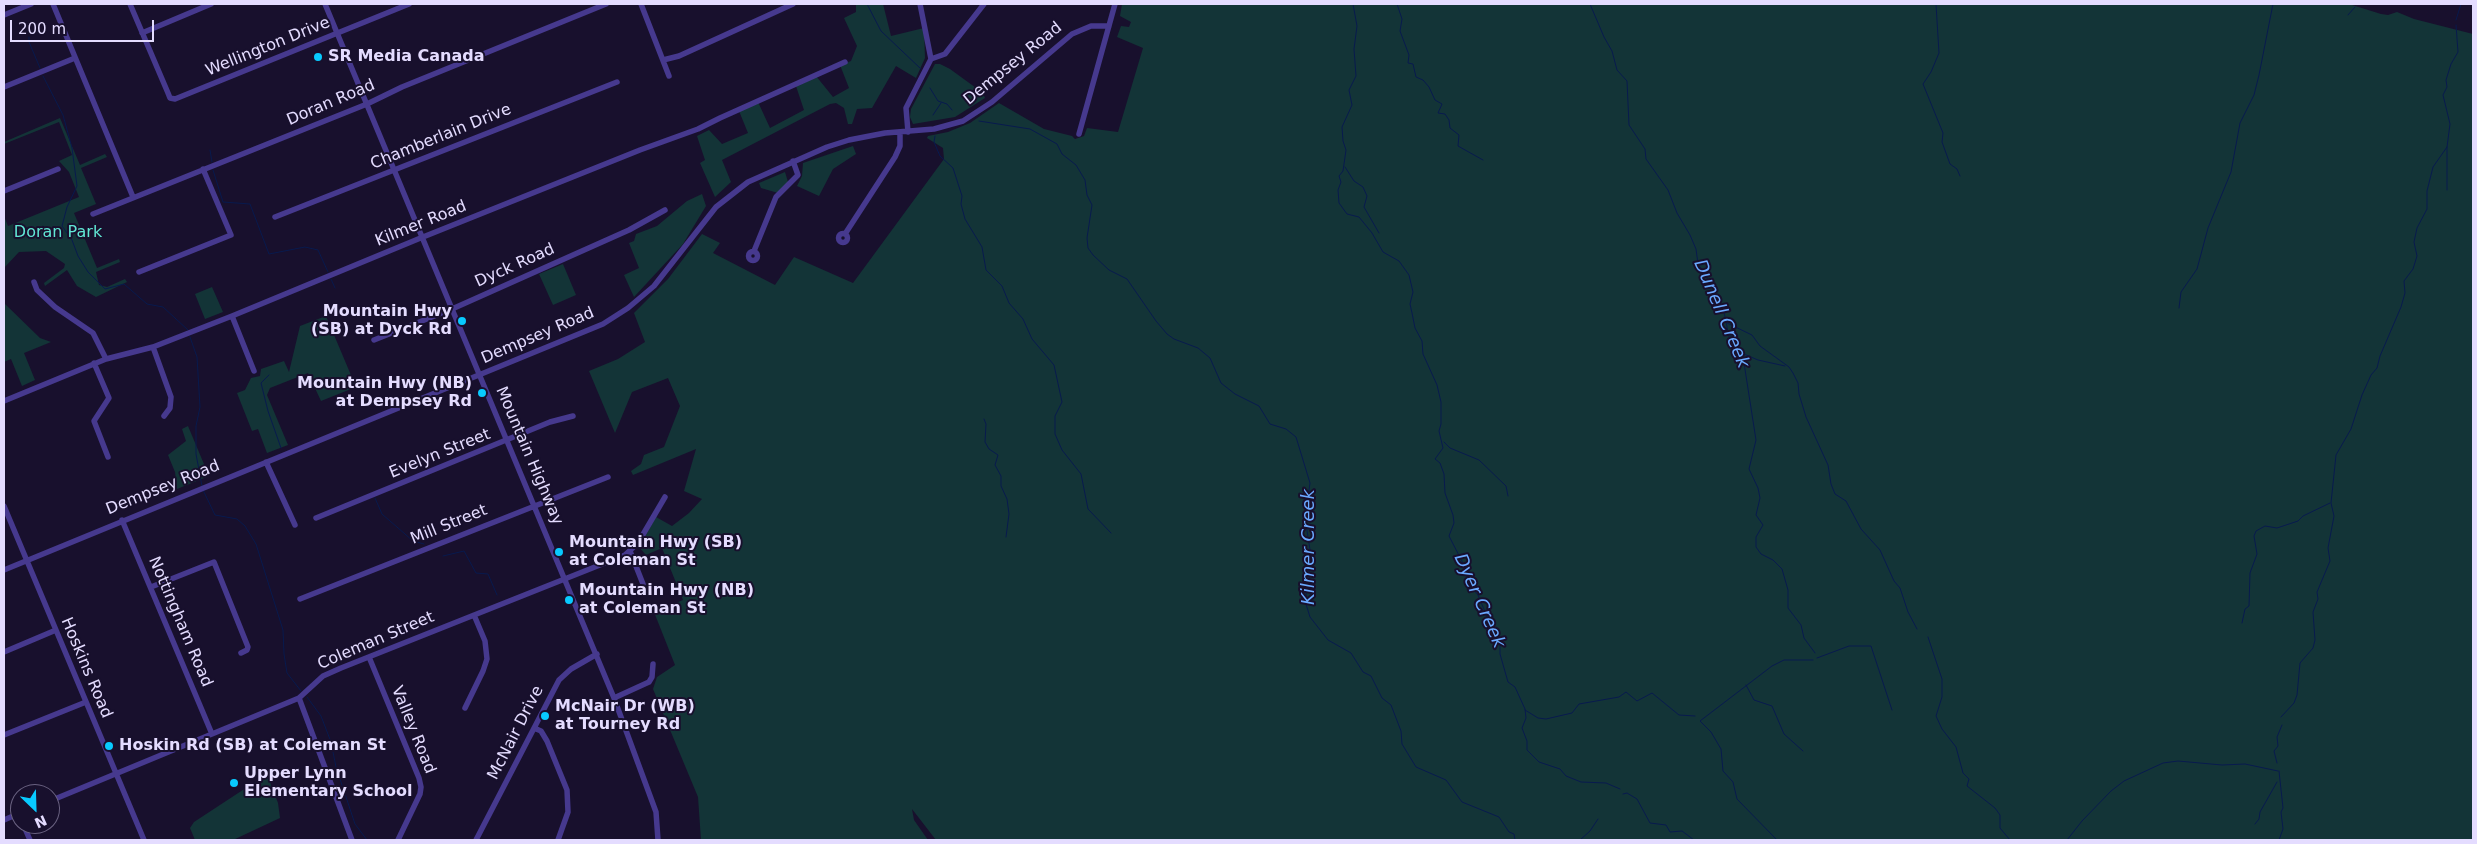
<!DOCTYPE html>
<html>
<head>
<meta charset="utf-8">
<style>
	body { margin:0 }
	#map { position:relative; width:2477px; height:844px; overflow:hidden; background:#18102d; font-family:"DejaVu Sans",sans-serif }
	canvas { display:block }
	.frame { position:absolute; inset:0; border:5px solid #e4dcff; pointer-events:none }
	.north { position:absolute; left:10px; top:784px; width:50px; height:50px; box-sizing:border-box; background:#18102d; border:1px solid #6a6281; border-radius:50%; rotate:156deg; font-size:14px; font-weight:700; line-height:20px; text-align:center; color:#e4dcff }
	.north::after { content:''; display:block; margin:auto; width:18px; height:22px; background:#08caff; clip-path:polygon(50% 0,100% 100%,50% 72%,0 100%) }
	.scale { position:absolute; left:10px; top:20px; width:144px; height:22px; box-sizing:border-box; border:2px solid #e4dcff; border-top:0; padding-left:6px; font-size:15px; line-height:18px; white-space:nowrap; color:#e4dcff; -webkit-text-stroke:4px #18102d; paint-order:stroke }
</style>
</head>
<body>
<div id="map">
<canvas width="2477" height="844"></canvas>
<div class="frame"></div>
<div class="north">N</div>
<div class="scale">200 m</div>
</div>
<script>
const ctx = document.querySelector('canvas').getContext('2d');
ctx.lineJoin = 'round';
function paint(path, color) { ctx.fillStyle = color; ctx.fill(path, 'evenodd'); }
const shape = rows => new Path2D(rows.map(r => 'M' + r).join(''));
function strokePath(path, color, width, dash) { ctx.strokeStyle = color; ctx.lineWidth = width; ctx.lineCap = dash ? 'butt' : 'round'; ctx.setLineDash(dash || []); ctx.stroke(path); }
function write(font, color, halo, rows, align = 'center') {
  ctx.font = font + ' "DejaVu Sans",sans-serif'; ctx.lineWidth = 4; ctx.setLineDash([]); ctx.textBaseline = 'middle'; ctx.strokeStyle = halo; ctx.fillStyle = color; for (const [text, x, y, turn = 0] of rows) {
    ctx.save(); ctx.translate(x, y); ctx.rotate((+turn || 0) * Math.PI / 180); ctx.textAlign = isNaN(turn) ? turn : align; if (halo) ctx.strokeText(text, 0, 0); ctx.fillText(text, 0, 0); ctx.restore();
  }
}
paint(shape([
	[856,4,883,4,891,36,924,28,925,58,916,78,896,66,872,108,857,109,852,124,848,124,844,108,836,103,830,104,722,160,731,182,715,197,700,163,705,160,697,136,709,130,722,144,748,133,739,111,758,102,770,128,804,110,796,86,816,76,833,97,849,88,840,65,851,61,857,46,844,18,856,12],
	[1122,4,2349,4,2381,14,2388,15,2397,12,2414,19,2473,34,2473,840,936,840,912,809,914,820,928,840,701,840,698,797,653,689,657,677,675,665,654,612,683,600,662,548,646,555,639,547,656,517,672,526,689,513,702,499,684,491,696,449,633,475,631,471,641,464,644,455,664,447,680,406,668,378,632,392,615,433,589,371,618,359,645,342,634,313,668,279,702,234,720,243,713,253,775,285,794,257,853,283,944,159,943,148,927,138,928,136,948,132,970,123,999,103,1044,129,1072,136,1075,139,1084,136,1087,128,1118,132,1143,48,1117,37,1121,26,1129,27,1131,22,1120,16],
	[935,64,940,64,950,69,983,93,985,98,955,117,913,124,910,117,911,109],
	[60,118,80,165,105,154,107,157,81,168,96,204,74,213,97,268,119,259,120,262,96,272,99,285,107,287,125,279,127,282,96,297,77,286,67,270,45,286,44,283,64,268,65,264,46,251,19,252,4,268,4,216,8,226,79,197,69,172,59,161,72,155,59,122,4,144,4,142],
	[853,146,856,154,833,169,819,196,797,186,802,176,803,163],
	[785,172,788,182,778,193,761,188,759,183],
	[702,194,706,206,683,244,634,297,624,275,639,268,629,243,634,241,636,234,657,226,687,201],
	[563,264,576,295,553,305,539,274],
	[212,287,223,312,205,319,195,294],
	[4,303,40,338,51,342,24,353,35,380,22,386,11,359,4,362],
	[326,316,356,387,321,401,308,373,270,388,267,395,288,445,267,453,258,429,252,431,237,393,245,390,251,378,260,376,261,369,284,361,289,372,300,326],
	[188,426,209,476,177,489,175,472,168,455,186,441,182,429],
	[268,777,278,803,280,818,233,840,195,840,190,828,194,822,255,782,257,784]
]), '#133437');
strokePath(shape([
	[867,4,881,31,921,69],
	[1353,4,1357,26,1354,49,1356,76,1349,90,1352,105,1342,127,1343,141,1346,150,1343,171,1339,176,1341,182,1338,190,1339,203,1347,214,1359,217,1372,233,1383,252,1399,261,1409,275,1413,292,1410,304,1412,313,1415,328,1422,341,1423,354,1437,385,1441,402,1441,424,1439,431,1443,448,1435,459,1440,463,1444,474,1445,493,1453,515,1454,523,1449,536,1467,571,1467,583,1478,595,1486,614,1487,624,1500,645,1500,654,1508,682,1515,687,1525,709,1526,718,1522,728,1527,741,1527,750,1539,762,1560,769,1566,776,1581,782,1606,783,1620,789],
	[1397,4,1402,19,1400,31,1409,55,1408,63,1413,64,1416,77,1423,80,1429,87,1435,100,1442,104,1438,113,1445,114,1449,120,1450,128,1459,135,1458,146,1483,160],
	[1590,4,1604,37,1612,51,1617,70,1627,81,1629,125,1645,149,1646,159,1668,190,1677,213,1690,235,1696,249,1698,264,1713,287,1717,307,1724,312,1729,337,1744,363,1756,440,1749,469,1758,488,1760,498,1756,515,1763,525,1756,537,1756,547,1761,554,1773,560,1782,569,1788,590,1788,608,1801,625,1804,638,1815,653],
	[1936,4,1939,53,1931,72,1923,84,1943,133,1942,142,1950,164,1957,169,1960,176],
	[2348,15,2355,7],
	[2456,20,2461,4],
	[29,37,29,42,40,68],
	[43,76,63,115,72,148,77,186,67,207,62,226,72,240,78,256,88,272,105,289,124,284,147,304,163,307,188,330],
	[930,88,938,101,947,104,952,110],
	[933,115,941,103],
	[979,121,1030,129,1057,144,1062,154,1076,165,1085,180,1087,195,1092,205,1087,238,1088,248,1093,255,1109,270,1127,279,1156,321,1167,334,1174,339,1198,348,1210,358,1221,383,1235,394,1259,406,1270,424,1286,429,1296,437,1310,483,1305,518,1311,556,1308,564,1310,574,1305,601,1310,617,1328,640,1351,653,1363,672,1371,676,1382,698,1391,705,1401,731,1402,744,1416,767,1446,780,1462,802,1499,817,1509,832,1514,834,1515,840],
	[935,136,934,142,940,156,953,168,962,196,961,204,965,219,982,247,986,270,1002,286,1009,303,1023,319,1032,339,1054,365,1062,402,1055,416,1055,434,1062,450,1081,474,1088,509,1111,533],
	[2447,147,2447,190],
	[210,150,212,162],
	[1345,167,1354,181,1363,187,1367,196,1364,207,1379,233],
	[213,170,223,202,250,204,269,254,305,247,318,250,328,272],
	[331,279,335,288],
	[2179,308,2181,292,2197,269,2208,228,2231,172,2240,123,2254,95,2259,75,2273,4],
	[1727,323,1752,335,1760,346,1789,367,1793,373,1798,383,1799,394,1806,417,1828,465,1831,484,1835,494,1846,501,1861,529,1880,550,1894,581,1900,588,1908,612,1917,629],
	[190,337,197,357,200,407,196,426,196,454,202,486],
	[1737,351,1758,360,1785,366],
	[269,375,261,383,268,411,281,448],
	[984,419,986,424,985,442,989,449,998,455,995,465,1001,476,1001,486,1007,499,1009,514,1006,537],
	[1444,442,1450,448,1479,460,1506,486,1508,496],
	[203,490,215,515,237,519,245,526,256,544,283,630,284,654,287,673,301,691],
	[375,498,382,514,413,541,424,544],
	[443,556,464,551,476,573,488,574,497,595],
	[2242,623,2245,609,2249,606,2250,573,2257,554,2254,536,2256,531,2265,526,2277,528,2298,521,2303,516,2330,503],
	[1928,637,1942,679,1942,697,1936,716,1942,729,1956,747,1963,773,1969,779,1967,786,1995,808,2000,815,2000,828,2010,840],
	[1817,658,1849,646,1871,646,1892,710],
	[1746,685,1754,700,1772,706,1784,734,1803,751],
	[307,697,321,716,331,742,336,767,355,824,367,840],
	[1525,710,1538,718,1546,719,1572,713,1579,704,1619,697,1626,692,1637,701,1652,693,1679,715,1695,716],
	[2281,717,2294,703,2297,695,2300,663,2313,648,2315,640,2313,612,2318,599,2317,592,2330,561,2328,548,2334,516,2331,503,2336,455,2351,429,2362,395,2371,375,2377,368,2380,356,2401,307,2405,293,2404,281,2413,269,2417,256,2414,242,2417,228,2427,209,2427,191,2433,167,2447,147,2450,124,2443,95,2447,87,2446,80,2451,64,2458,52,2456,25],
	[2277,763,2274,751,2278,746,2277,737,2282,725],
	[2279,771,2283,808,2281,812,2283,829,2279,840],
	[1623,794,1627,793,1637,799,1650,823,1666,825,1670,832,1682,831,1694,840],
	[2255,824,2259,819,2260,812,2277,782],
	[1580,840,1590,831,1598,819],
	[1777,840,1737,799,1733,782,1723,771,1721,749,1711,732,1700,721,1772,666,1784,660,1813,660],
	[2067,840,2082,821,2111,791,2124,781,2163,763,2178,761,2222,765,2245,764,2278,771]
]), '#081a4e', 1);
strokePath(shape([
	[53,4,133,197],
	[130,4,168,93,170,98,175,99,409,4],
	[325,4,614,698,656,812,658,840],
	[641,4,669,76],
	[4,15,31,4],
	[142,33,211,4],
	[931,59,945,54,984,4],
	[663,60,679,56,793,4],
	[4,87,75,58],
	[908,132,906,108,931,59,920,4],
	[1079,134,1115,4],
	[4,191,58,169],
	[93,214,367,104,402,87,606,4],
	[275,217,617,82],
	'838.5 238a4.5 4.5 0 1 1 9 0a4.5 4.5 0 1 1-9 0Z',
	[845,234,895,157,900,146,900,132],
	[754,251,776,197,798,175,793,161],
	'748.5 256a4.5 4.5 0 1 1 9 0a4.5 4.5 0 1 1-9 0Z',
	[139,272,231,235,203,169],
	[34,282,37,290,55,307,93,333,106,359],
	[232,316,254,371],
	[374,340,452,309,629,230,665,210],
	[153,347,171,397,170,408,164,416],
	[94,363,109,398,94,421,108,457],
	[4,401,106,359,153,347,232,316,423,237,640,150,698,129,720,118,845,62],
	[266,462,295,525],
	[4,506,144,840],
	[316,518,550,422,573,416],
	[122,520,212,734],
	[630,551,643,584],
	[4,570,603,324,628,308,654,286,716,207,748,182,827,147,849,140,885,133,934,129,963,121,992,102,1072,34,1091,26,1109,26],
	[151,587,214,562,248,647,247,650,241,653],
	[300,599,608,477],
	[4,652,56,630],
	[369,657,419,778,421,787,420,794,398,840],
	[299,698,352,840],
	[614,698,649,682,652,677,653,664],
	[465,708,483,671,487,659,485,641,474,615],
	[534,728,541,731,547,741,567,790,568,812,558,840],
	[4,735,86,702],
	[50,801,299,698,323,676,341,668,625,555,638,543,665,497],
	[4,820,20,813],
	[23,824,30,840],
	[476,840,559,680,571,669,597,654]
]), '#46398e', 5.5);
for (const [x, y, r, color] of [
	[318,57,5,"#08caff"],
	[462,321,5,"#08caff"],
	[482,393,5,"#08caff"],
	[559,552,5,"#08caff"],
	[569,600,5,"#08caff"],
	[545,716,5,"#08caff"],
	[109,746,5,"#08caff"],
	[234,783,5,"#08caff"]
]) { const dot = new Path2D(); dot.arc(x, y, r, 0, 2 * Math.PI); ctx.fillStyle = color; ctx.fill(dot); strokePath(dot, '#18102d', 2); }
write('16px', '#e4dcff', '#18102d', [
	["Wellington Drive",268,47,-22],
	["Dempsey Road",1013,64,-39],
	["Doran Road",331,103,-23],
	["Chamberlain Drive",441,137,-22],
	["Kilmer Road",421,224,-22],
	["Dyck Road",515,266,-24],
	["Dempsey Road",538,336,-23],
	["Evelyn Street",440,454,-22],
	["Mountain Highway",529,456,67],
	["Dempsey Road",163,488,-22],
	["Mill Street",449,525,-22],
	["Nottingham Road",180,622,67],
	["Coleman Street",376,641,-23],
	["Hoskins Road",86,668,67],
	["Valley Road",413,730,68],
	["McNair Drive",516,733,-63]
]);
write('bold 16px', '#e4dcff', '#18102d', [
	["SR Media Canada",328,57],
	["Mountain Hwy",452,312,"right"],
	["(SB) at Dyck Rd",452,330,"right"],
	["Mountain Hwy (NB)",472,384,"right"],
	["at Dempsey Rd",472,402,"right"],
	["Mountain Hwy (SB)",569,543],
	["at Coleman St",569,561],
	["Mountain Hwy (NB)",579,591],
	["at Coleman St",579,609],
	["McNair Dr (WB)",555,707],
	["at Tourney Rd",555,725],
	["Hoskin Rd (SB) at Coleman St",119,746],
	["Upper Lynn",244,774],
	["Elementary School",244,792]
], 'left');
write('16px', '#61e6d4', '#18102d', [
	["Doran Park",58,233]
]);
write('italic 18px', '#6aa9ff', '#18102d', [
	["Dunell Creek",1721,314,67],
	["Kilmer Creek",1309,547,-90],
	["Dyer Creek",1479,601,66]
]);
</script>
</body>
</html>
